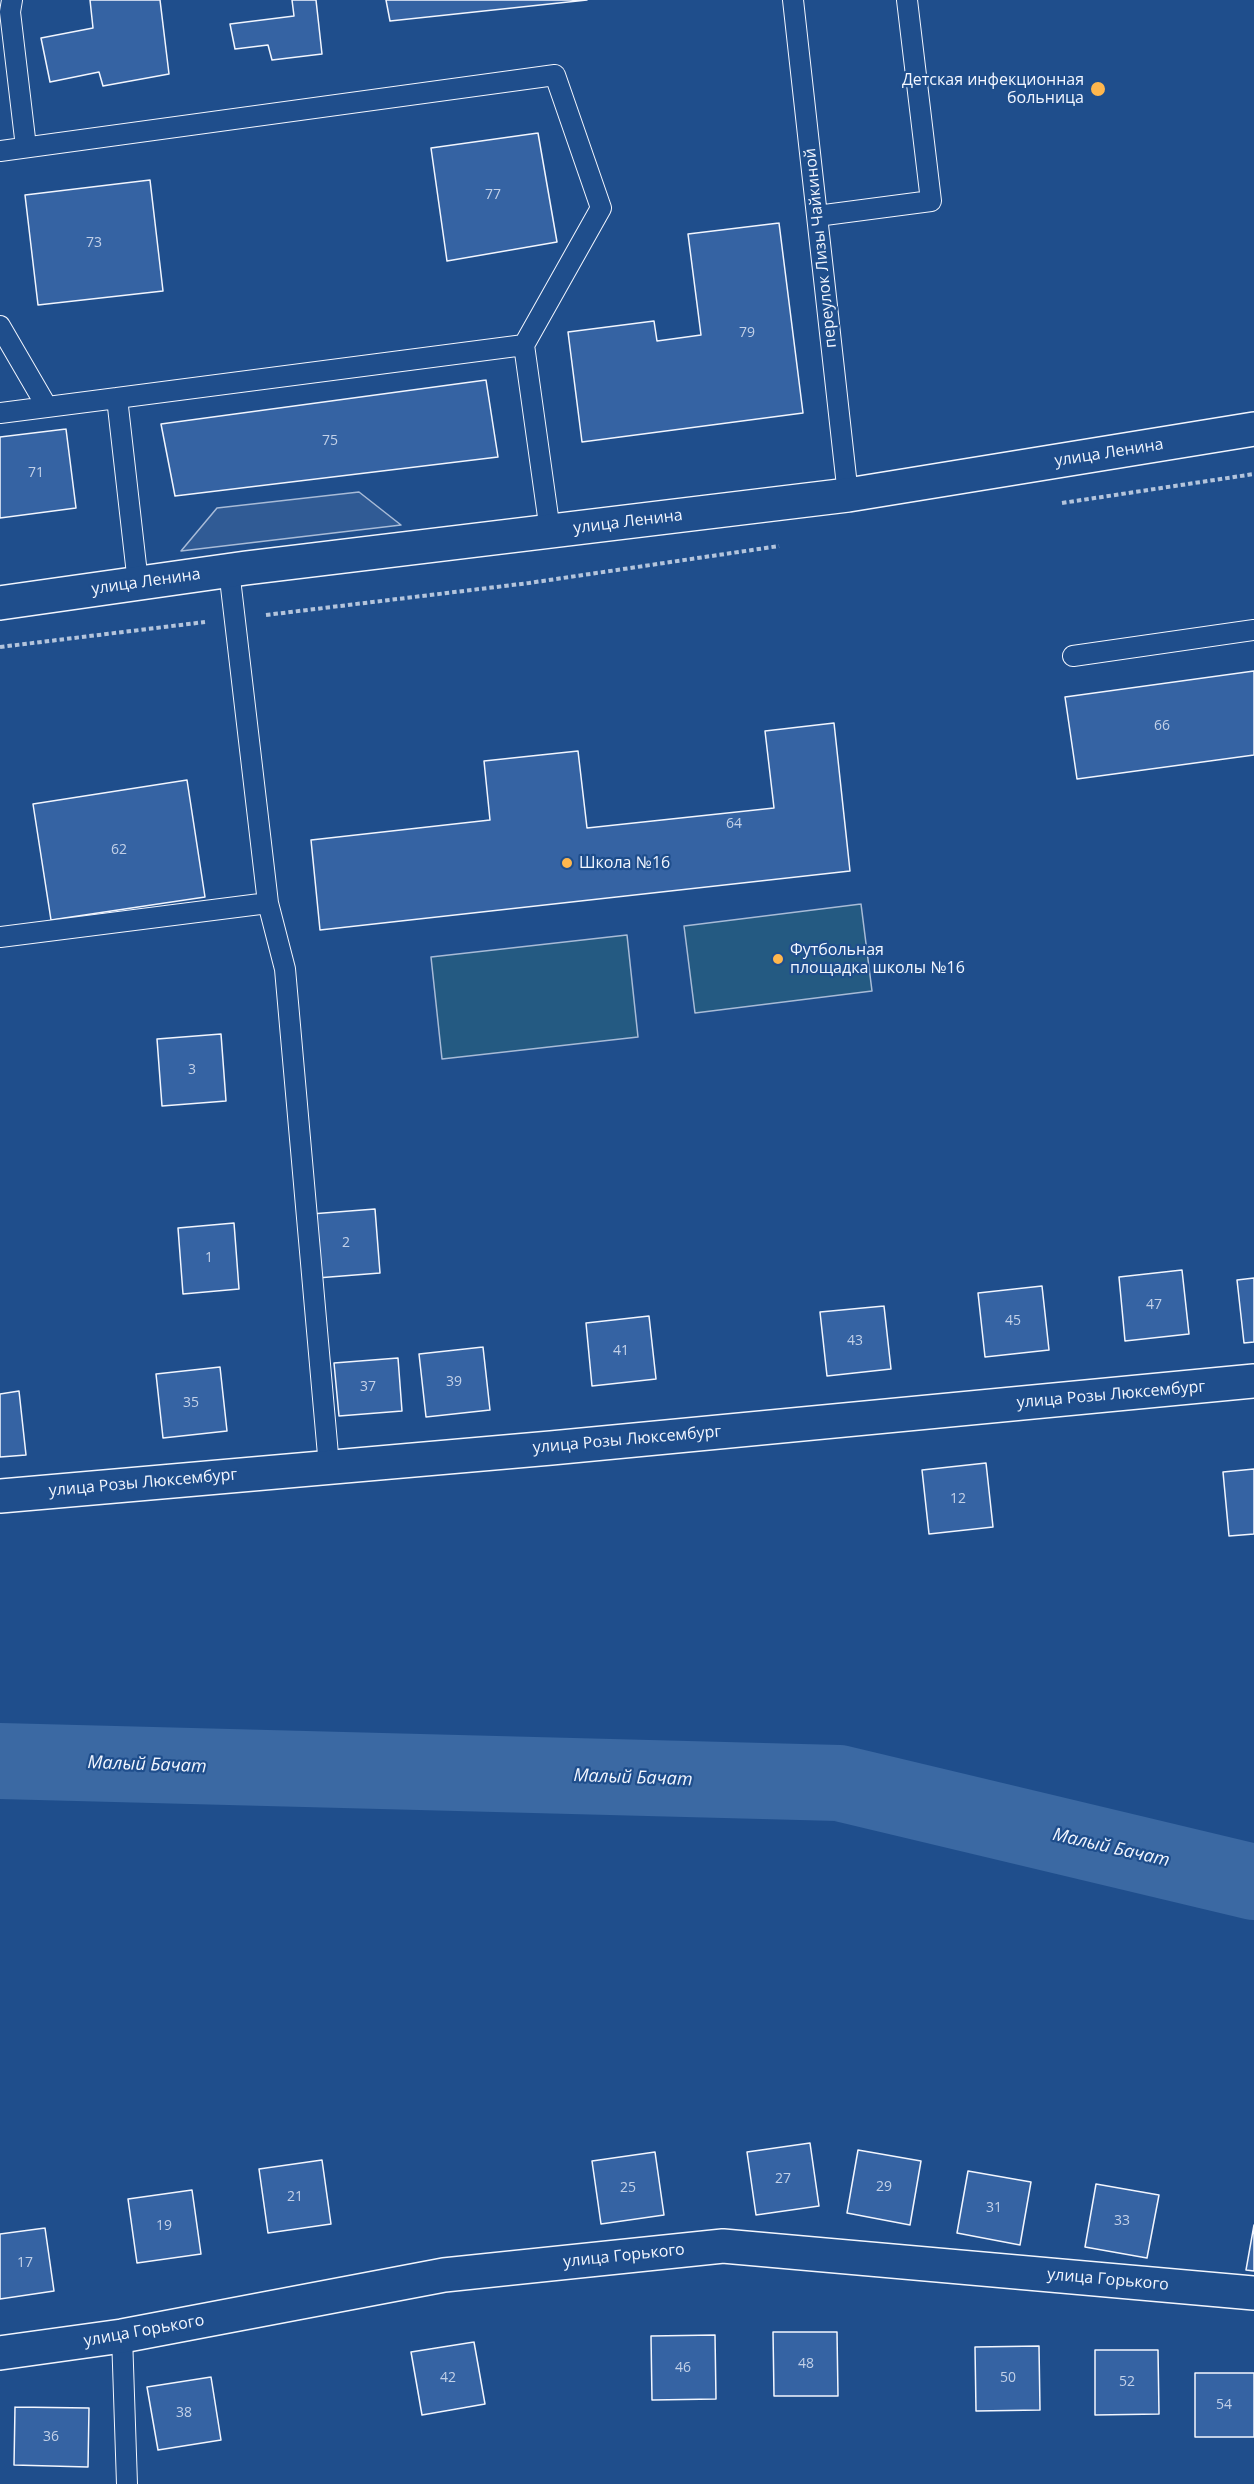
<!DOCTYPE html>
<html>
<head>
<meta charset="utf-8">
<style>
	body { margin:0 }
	canvas { display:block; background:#1f4e8c }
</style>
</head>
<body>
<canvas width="1254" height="2484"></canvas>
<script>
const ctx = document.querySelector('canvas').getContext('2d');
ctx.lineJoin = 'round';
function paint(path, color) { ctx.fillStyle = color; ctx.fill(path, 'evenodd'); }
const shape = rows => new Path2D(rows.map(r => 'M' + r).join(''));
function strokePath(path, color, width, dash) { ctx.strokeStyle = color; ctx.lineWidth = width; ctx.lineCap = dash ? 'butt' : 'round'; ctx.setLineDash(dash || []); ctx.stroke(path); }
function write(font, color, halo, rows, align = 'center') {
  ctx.font = font + ' "Open Sans",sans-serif'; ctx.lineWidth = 4.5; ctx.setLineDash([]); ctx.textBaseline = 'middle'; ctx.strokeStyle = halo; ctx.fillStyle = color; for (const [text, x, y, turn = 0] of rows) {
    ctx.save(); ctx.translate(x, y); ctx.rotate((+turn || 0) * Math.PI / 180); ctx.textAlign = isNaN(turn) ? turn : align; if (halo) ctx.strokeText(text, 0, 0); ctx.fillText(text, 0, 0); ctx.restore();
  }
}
const green = shape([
	[861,904,872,991,695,1013,684,926,861,904],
	[627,935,638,1037,442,1059,431,957,627,935]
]);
paint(green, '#245a82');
strokePath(green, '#a8bbd7', 1.5);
const parking = shape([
	[359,492,401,525,181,551,217,508,359,492]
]);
paint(parking, '#305b95');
strokePath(parking, '#a8bbd7', 1.5);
strokePath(shape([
	[0,1761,839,1783,1254,1882]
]), '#3b69a3', 76);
const building = shape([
	[90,0,160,0,169,74,103,86,99,72,50,82,41,38,93,28,90,0],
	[292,0,316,0,322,54,272,60,268,45,235,49,230,24,294,16,292,0],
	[386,0,587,0,390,21,386,0],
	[538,133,557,242,447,261,431,148,538,133],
	[150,180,163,291,38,305,25,195,150,180],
	[779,223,803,413,582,442,568,332,654,321,657,341,701,335,688,234,779,223],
	[486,380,498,457,175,496,161,424,486,380],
	[66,429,76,508,0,518,0,437,66,429],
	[1254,671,1254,755,1077,779,1065,697,1254,671],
	[834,723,850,871,320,930,311,840,490,820,484,761,578,751,587,828,774,808,765,731,834,723],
	[187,780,205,897,51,920,33,804,187,780],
	[221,1034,226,1101,162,1106,157,1039,221,1034],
	[375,1209,380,1273,317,1278,311,1214,375,1209],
	[234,1223,239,1289,183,1294,178,1228,234,1223],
	[1182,1270,1189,1334,1125,1341,1119,1277,1182,1270],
	[1254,1278,1254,1342,1244,1343,1237,1280,1254,1278],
	[1042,1286,1049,1350,985,1357,978,1293,1042,1286],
	[884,1306,891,1369,827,1376,820,1312,884,1306],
	[649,1316,656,1379,592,1386,586,1323,649,1316],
	[483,1347,490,1410,426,1417,419,1354,483,1347],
	[398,1358,402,1411,339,1416,334,1363,398,1358],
	[220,1367,227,1431,163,1438,156,1374,220,1367],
	[19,1391,26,1455,0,1457,0,1394,19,1391],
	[986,1463,993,1527,929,1534,922,1470,986,1463],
	[1254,1469,1254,1534,1229,1536,1223,1472,1254,1469],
	[810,2143,819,2206,756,2215,747,2152,810,2143],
	[858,2150,921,2161,910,2225,847,2213,858,2150],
	[655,2152,664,2215,601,2224,592,2161,655,2152],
	[322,2160,331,2224,268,2233,259,2169,322,2160],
	[968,2171,1031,2182,1020,2245,957,2233,968,2171],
	[1096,2184,1159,2195,1147,2258,1085,2247,1096,2184],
	[192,2190,201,2254,137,2263,128,2199,192,2190],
	[1254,2225,1254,2271,1246,2270,1254,2225],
	[45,2228,54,2291,0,2299,0,2234,45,2228],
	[773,2332,837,2332,838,2396,774,2396,773,2332],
	[715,2335,716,2399,652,2400,651,2336,715,2335],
	[474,2342,485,2404,422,2415,411,2352,474,2342],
	[1039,2346,1040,2410,976,2411,975,2347,1039,2346],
	[1095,2350,1158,2350,1159,2414,1095,2415,1095,2350],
	[1195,2373,1254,2373,1254,2437,1195,2437,1195,2373],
	[211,2377,221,2440,158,2450,147,2387,211,2377],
	[15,2407,89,2408,88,2467,14,2465,15,2407]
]);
paint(building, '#3563a3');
strokePath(building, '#f2f6ff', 1.5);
const lane = shape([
	[12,0,10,12,26,147],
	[793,0,848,495],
	[0,151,555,75,601,208,524,345],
	[817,216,931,201,907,0],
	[0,326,47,407],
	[0,413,117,398],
	[229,570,268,903,285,969,329,1466],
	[138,583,117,398,524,345,550,531],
	[1073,656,1254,630],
	[0,937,268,903],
	[122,2336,127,2484]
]);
const street = shape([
	[0,1496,551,1448,1254,1381],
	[0,2353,122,2336,444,2275,723,2246,1254,2293]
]);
const secondary = shape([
	[0,603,246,568,848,495,1254,429]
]);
strokePath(lane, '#f2f6ff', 22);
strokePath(street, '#f2f6ff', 36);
strokePath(secondary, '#f2f6ff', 36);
strokePath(shape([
	[1062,503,1254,474],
	[266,615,529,583,779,546],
	[0,647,205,622]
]), '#b3c4dc', 4, [4.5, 3]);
strokePath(lane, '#1f4e8c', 20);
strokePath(street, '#1f4e8c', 33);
strokePath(secondary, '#1f4e8c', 33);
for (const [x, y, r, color] of [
	[1098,89,8,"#ffb74d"],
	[567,863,6,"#ffb74d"],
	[778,959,6,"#ffb74d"]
]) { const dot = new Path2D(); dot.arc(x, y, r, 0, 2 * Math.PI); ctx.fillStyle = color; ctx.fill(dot); strokePath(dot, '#1f4e8c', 2); }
write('14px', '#c3d1e8', null, [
	["77",493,195],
	["73",94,243],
	["79",747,333],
	["75",330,441],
	["71",36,473],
	["66",1162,726],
	["64",734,824],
	["62",119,850],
	["3",192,1070],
	["2",346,1243],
	["1",209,1258],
	["47",1154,1305],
	["45",1013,1321],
	["43",855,1341],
	["41",621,1351],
	["39",454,1382],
	["37",368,1387],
	["35",191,1403],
	["12",958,1499],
	["27",783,2179],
	["29",884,2187],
	["25",628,2188],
	["21",295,2197],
	["31",994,2208],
	["33",1122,2221],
	["19",164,2226],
	["17",25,2263],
	["48",806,2364],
	["46",683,2368],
	["42",448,2378],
	["50",1008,2378],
	["52",1127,2382],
	["54",1224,2405],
	["38",184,2413],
	["36",51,2437]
]);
write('16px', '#f2f6ff', '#1f4e8c', [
	["Детская инфекционная",1084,80,"right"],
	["больница",1084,98,"right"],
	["Школа №16",579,863],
	["Футбольная",790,950],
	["площадка школы №16",790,968]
], 'left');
write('16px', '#f2f6ff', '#1f4e8c', [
	["переулок Лизы Чайкиной",821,248,-96],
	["улица Ленина",1109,453,-9],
	["улица Ленина",628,522,-7],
	["улица Ленина",146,582,-8],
	["улица Розы Люксембург",1111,1395,-5],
	["улица Розы Люксембург",627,1440,-5],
	["улица Розы Люксембург",143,1483,-5],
	["улица Горького",624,2256,-6],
	["улица Горького",1108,2280,5],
	["улица Горького",144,2331,-10]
]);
write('italic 18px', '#f2f6ff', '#1f4e8c', [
	["Малый Бачат",147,1765,2],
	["Малый Бачат",633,1778,2],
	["Малый Бачат",1111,1848,13]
]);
</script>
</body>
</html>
